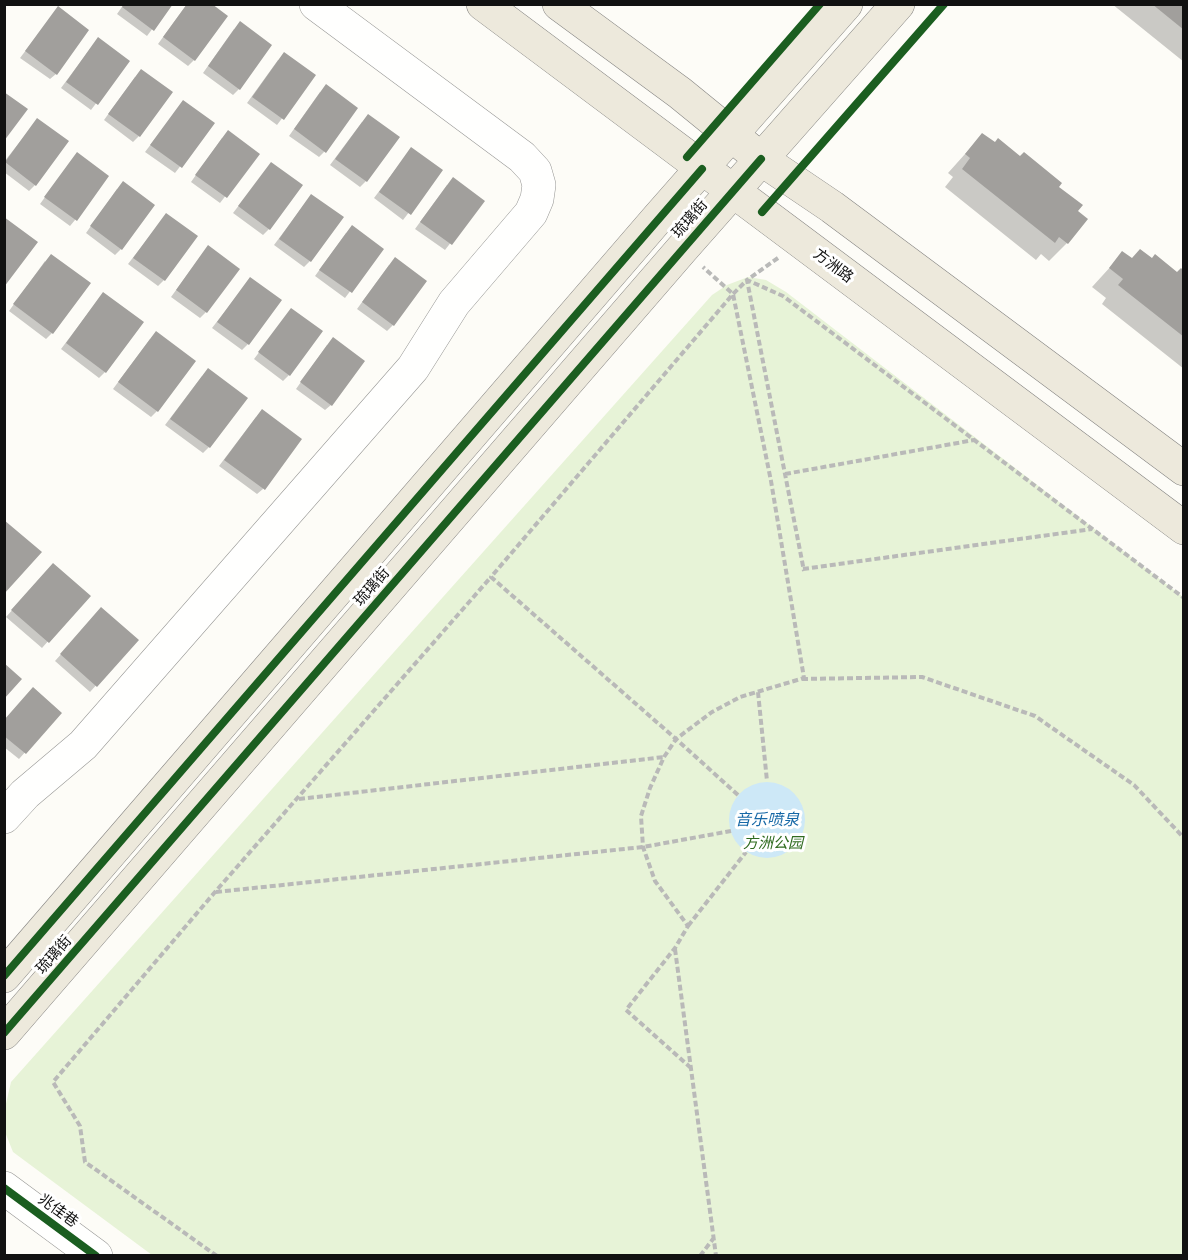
<!DOCTYPE html>
<html>
<head>
<meta charset="utf-8">
<style>
	body { margin:0 }
	#map { position:relative; width:1188px; height:1260px; overflow:hidden; background:#fdfcf7; font-family:"Noto Serif",serif }
	canvas { display:block }
	.frame { position:absolute; inset:0; border:6px solid #111; pointer-events:none }
</style>
</head>
<body>
<div id="map">
<canvas width="1188" height="1260"></canvas>
<div class="frame"></div>
</div>
<script>
const ctx = document.querySelector('canvas').getContext('2d');
ctx.lineJoin = 'round';
function paint(path, color) { ctx.fillStyle = color; ctx.fill(path, 'evenodd'); }
const shape = rows => new Path2D(rows.map(r => 'M' + r).join(''));
function strokePath(path, color, width, dash) { ctx.strokeStyle = color; ctx.lineWidth = width; ctx.lineCap = dash ? 'butt' : 'round'; ctx.setLineDash(dash || []); ctx.stroke(path); }
function write(font, color, halo, rows, align = 'center') {
  ctx.font = font + ' "Noto Serif","Noto Sans SC",serif'; ctx.lineWidth = 6; ctx.setLineDash([]); ctx.textBaseline = 'middle'; ctx.strokeStyle = halo; ctx.fillStyle = color; for (const [text, x, y, turn = 0] of rows) {
    ctx.save(); ctx.translate(x, y); ctx.rotate((+turn || 0) * Math.PI / 180); ctx.textAlign = isNaN(turn) ? turn : align; if (halo) ctx.strokeText(text, 0, 0); ctx.fillText(text, 0, 0); ctx.restore();
  }
}
paint(shape([
	[748,277,766,280,786,292,1183,597,1183,1255,152,1255,13,1152,5,1132,5,1108,11,1082,712,295,727,285]
]), '#e7f3d7');
paint(shape([
	'729 820a38 38 0 1 1 76 0a38 38 0 1 1-76 0Z'
]), '#cde8f7');
paint(shape([
	[124,4,171,4,147,36,117,14],
	[187,4,194,60,188,66,158,44],
	[1112,4,1184,4,1184,62],
	[58,8,56,74,50,79,20,58],
	[234,29,239,89,233,95,203,73],
	[93,45,128,61,91,110,61,88],
	[278,60,314,76,277,125,247,103],
	[135,77,139,136,133,142,104,120],
	[320,92,324,152,319,157,289,136],
	[183,102,213,124,175,173,145,152],
	[37,120,35,185,29,191,4,172,4,162],
	[362,122,366,181,360,187,330,165],
	[982,135,1020,158,1057,187,1076,211,1067,243,1049,261,1041,254,1036,260,945,187,953,177,948,173],
	[222,138,258,154,220,203,191,182],
	[411,149,441,171,403,220,374,198],
	[72,160,75,220,70,226,40,204],
	[271,164,269,229,263,235,233,213],
	[447,185,483,201,445,250,415,229],
	[117,189,121,249,115,255,86,233],
	[306,202,310,261,304,267,274,245],
	[166,215,164,280,158,286,128,264],
	[346,233,382,249,345,298,315,276],
	[203,253,206,312,200,318,171,297],
	[1123,253,1131,260,1177,274,1184,273,1184,369,1102,304,1106,298,1092,287],
	[45,261,52,333,46,339,9,311],
	[389,265,393,325,387,331,357,309],
	[250,279,248,344,242,350,212,328],
	[98,300,105,372,99,378,61,349],
	[291,310,289,375,283,381,254,359],
	[150,339,157,411,151,417,113,389],
	[327,345,331,405,325,410,296,389],
	[202,376,209,447,203,453,165,425],
	[256,417,263,489,257,494,219,466],
	[47,571,88,596,42,648,6,617],
	[96,615,137,640,90,692,55,661],
	[60,713,19,759,4,747,4,721]
]), '#0003');
paint(shape([
	[124,4,173,4,154,31,122,7],
	[187,4,212,4,228,16,195,61,163,37],
	[1152,4,1184,4,1184,30],
	[58,6,89,30,57,75,25,51],
	[240,21,272,45,240,90,208,66],
	[98,37,130,61,98,105,66,82],
	[284,52,316,75,284,120,252,97],
	[141,69,173,92,140,137,108,114],
	[326,84,358,108,326,153,294,129],
	[4,92,28,109,4,141],
	[183,100,215,123,182,168,150,145],
	[368,114,400,137,367,182,335,159],
	[37,118,69,141,36,186,5,162],
	[228,130,260,154,227,198,195,175],
	[982,133,995,142,998,138,1020,156,1024,152,1062,183,1059,187,1083,205,1078,211,1088,219,1068,244,1059,237,1055,243,962,169,970,158,965,154],
	[411,147,443,170,411,215,379,192],
	[77,152,109,176,77,221,44,197],
	[271,162,303,185,270,230,238,206],
	[453,177,485,201,452,245,420,222],
	[123,181,155,205,122,250,90,226],
	[311,194,344,217,311,262,279,239],
	[166,213,198,236,165,281,133,258],
	[4,217,38,242,4,287],
	[352,225,384,249,352,293,319,270],
	[208,245,240,269,207,313,176,290],
	[1140,249,1152,258,1155,254,1177,272,1181,268,1184,271,1184,337,1118,285,1123,279,1109,268,1122,251,1132,258],
	[51,254,91,283,53,334,13,304],
	[395,257,427,281,394,326,362,302],
	[250,277,282,300,249,345,217,322],
	[103,292,144,322,106,373,66,343],
	[291,308,323,331,290,376,258,352],
	[156,331,196,361,158,412,118,382],
	[333,337,365,361,332,406,300,382],
	[208,368,248,398,210,448,170,419],
	[262,409,302,439,265,490,224,460],
	[4,520,42,552,4,594],
	[53,563,91,596,49,643,11,610],
	[101,607,139,640,97,687,60,654],
	[4,663,22,679,4,699],
	[33,687,62,713,26,754,4,736,4,720]
]), '#a19f9c');
const minor = shape([
	[4,817,25,794,83,745,413,368,454,303,531,213,537,199,539,185,535,171,522,157,316,4],
	[4,1188,96,1256]
]);
const major = shape([
	[483,4,1184,528],
	[559,4,680,93,761,159,832,207,1184,469],
	[4,976,657,219,846,4],
	[4,1033,682,249,898,4]
]);
strokePath(minor, '#979795', 34);
strokePath(major, '#858482', 34);
strokePath(shape([
	[778,258,747,280,804,571],
	[785,474,974,440],
	[803,569,1092,529],
	[802,679,922,677,1035,716,1134,785,1184,838],
	[758,692,767,781],
	[738,795,676,739,491,577,733,294,747,280,783,296,1184,598],
	[299,799,664,757],
	[216,892,643,847,731,831],
	[688,926,746,852],
	[675,949,716,1256],
	[691,1068,626,1010,675,948,688,926,655,881,643,847,641,816,650,788,664,757,676,739,712,712,740,697,804,678,771,481,733,294,703,267],
	[217,1256,85,1162,80,1126,53,1082,215,892,491,577],
	[700,1256,713,1239]
]), '#b9b9b8', 4, [6, 3]);
strokePath(minor, '#fffffe', 33);
strokePath(major, '#ede9dc', 33);
strokePath(shape([
	[687,157,820,4],
	[762,212,944,4],
	[4,976,702,169],
	[4,1033,761,159],
	[4,1188,96,1256]
]), '#1b5e20', 8);
write('15px', '#111', '#fff', [
	["琉璃街",690,219,-49],
	["方洲路",833,266,37],
	["琉璃街",372,587,-49],
	["琉璃街",54,955,-49],
	["兆佳巷",58,1211,36]
]);
write('italic 15px', '#2f6b1f', '#fff', [
	["方洲公园",773,844]
]);
write('italic 16px', '#1768a6', '#fff', [
	["音乐喷泉",767,820]
]);
</script>
</body>
</html>
